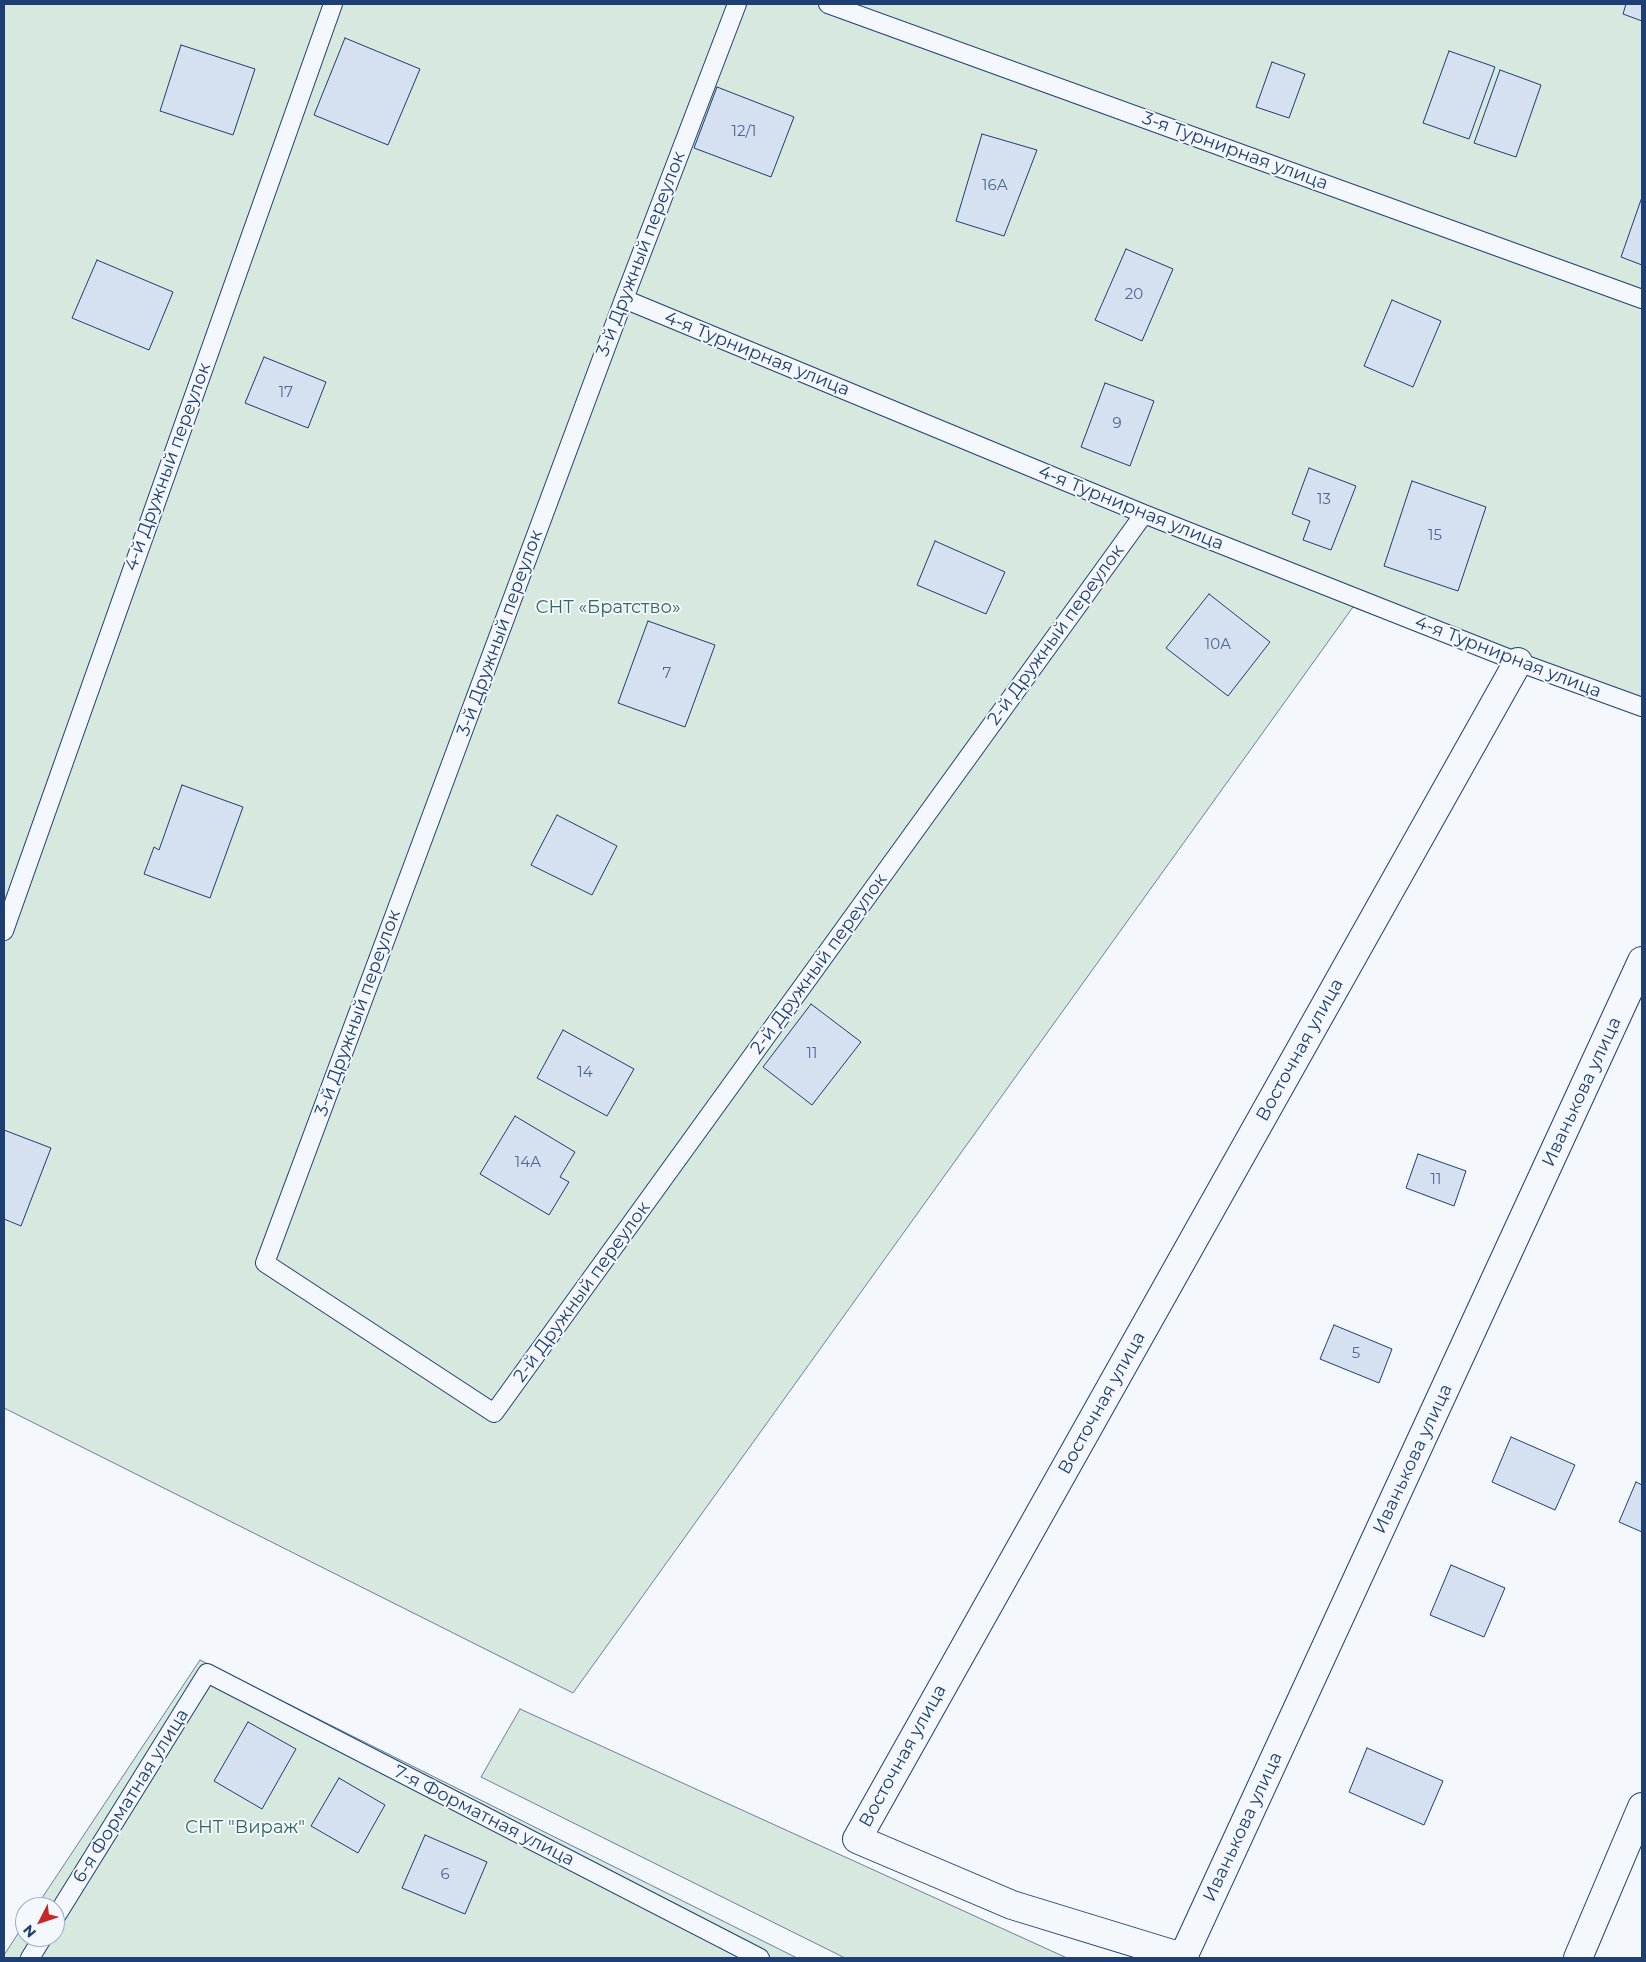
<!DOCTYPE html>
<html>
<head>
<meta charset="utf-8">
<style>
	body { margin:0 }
	#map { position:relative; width:1646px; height:1962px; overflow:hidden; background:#f4f7fb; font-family:Montserrat,sans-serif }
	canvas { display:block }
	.frame { position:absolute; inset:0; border:5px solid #1d3f73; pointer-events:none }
	.north { position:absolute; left:15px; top:1897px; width:50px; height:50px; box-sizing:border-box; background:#f4f7fb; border:1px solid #9eadc5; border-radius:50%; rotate:229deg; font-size:14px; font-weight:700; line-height:20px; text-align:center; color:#1d3f73 }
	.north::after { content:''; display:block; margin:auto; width:18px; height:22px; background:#c62828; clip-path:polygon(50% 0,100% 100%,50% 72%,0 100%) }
</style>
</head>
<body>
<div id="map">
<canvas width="1646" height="1962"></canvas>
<div class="frame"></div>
<div class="north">N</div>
</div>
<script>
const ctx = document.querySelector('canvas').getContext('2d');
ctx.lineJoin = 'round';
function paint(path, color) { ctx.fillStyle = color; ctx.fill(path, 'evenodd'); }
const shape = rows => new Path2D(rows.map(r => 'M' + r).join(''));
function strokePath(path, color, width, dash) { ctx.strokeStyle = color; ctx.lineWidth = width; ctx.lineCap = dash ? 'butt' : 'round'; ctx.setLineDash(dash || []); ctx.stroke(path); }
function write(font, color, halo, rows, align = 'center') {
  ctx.font = font + ' Montserrat,sans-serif'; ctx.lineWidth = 4; ctx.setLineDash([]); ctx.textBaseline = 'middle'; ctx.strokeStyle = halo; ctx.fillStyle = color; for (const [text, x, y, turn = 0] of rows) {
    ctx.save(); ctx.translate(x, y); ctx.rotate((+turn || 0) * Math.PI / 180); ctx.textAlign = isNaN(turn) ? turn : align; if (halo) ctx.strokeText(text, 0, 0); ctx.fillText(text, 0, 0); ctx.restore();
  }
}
const green = shape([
	[4,4,1642,4,1642,714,1353,607,573,1693,4,1408,4,4],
	[200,1660,797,1958,4,1958,4,1955,25,1923,25,1937,55,1937,55,1907,36,1907,200,1660],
	[520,1709,1067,1958,845,1958,481,1777,520,1709]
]);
paint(green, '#d7e8df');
strokePath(green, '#687fa3', 1);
const building = shape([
	[1626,4,1642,4,1642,21,1623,14,1626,4],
	[345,38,420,69,388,145,314,115,345,38],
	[181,45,255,69,233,135,160,111,181,45],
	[1449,51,1495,67,1469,139,1423,123,1449,51],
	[1272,62,1305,74,1289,118,1256,107,1272,62],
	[1500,70,1541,85,1516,157,1474,143,1500,70],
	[717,87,794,117,771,177,694,148,717,87],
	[982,134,1037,150,1004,236,956,221,982,134],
	[1642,197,1642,265,1621,257,1642,197],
	[1126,249,1173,269,1142,341,1095,320,1126,249],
	[97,260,173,292,149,350,72,318,97,260],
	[1392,300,1441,321,1413,387,1364,366,1392,300],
	[264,357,326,382,308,428,245,403,264,357],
	[1105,383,1154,401,1130,466,1081,447,1105,383],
	[1309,468,1356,486,1331,550,1303,540,1310,521,1292,514,1309,468],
	[1412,481,1486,507,1458,591,1384,566,1412,481],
	[935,541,1005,572,986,614,917,585,935,541],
	[1209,594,1270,642,1228,696,1166,648,1209,594],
	[648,621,715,645,685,727,618,703,648,621],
	[182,785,243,807,210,898,144,874,154,847,159,850,182,785],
	[557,815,617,846,592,895,531,865,557,815],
	[811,1004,861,1042,812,1105,763,1067,811,1004],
	[563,1030,634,1069,607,1116,537,1078,563,1030],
	[515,1116,575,1152,560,1177,569,1182,549,1215,480,1174,515,1116],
	[4,1130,51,1148,21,1226,4,1219,4,1130],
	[1418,1154,1466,1171,1454,1206,1406,1188,1418,1154],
	[1334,1325,1392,1349,1379,1383,1320,1359,1334,1325],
	[1511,1437,1575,1465,1555,1510,1492,1482,1511,1437],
	[1636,1482,1642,1485,1642,1532,1619,1522,1636,1482],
	[1451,1565,1505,1588,1484,1637,1430,1615,1451,1565],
	[248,1722,296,1749,262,1809,214,1781,248,1722],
	[1367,1748,1443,1781,1424,1825,1349,1792,1367,1748],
	[339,1778,385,1805,358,1853,311,1826,339,1778],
	[425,1835,487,1862,465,1914,402,1888,425,1835]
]);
paint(building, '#d5e0f0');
strokePath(building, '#1d3f73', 1);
const service = shape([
	[737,4,624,299,265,1263,494,1413,1144,514],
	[828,4,1642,299],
	[624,299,1144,514,1518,662,1642,707],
	[4,931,333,4],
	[55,1918,207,1673,760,1958],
	[30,1958,43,1937]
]);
const minor = shape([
	[1183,1957,1642,961],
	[1185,1958,1012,1905,857,1839,1518,662],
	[1578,1958,1642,1807]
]);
strokePath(service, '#1d3f73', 20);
strokePath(minor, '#1d3f73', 30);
strokePath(service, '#f4f7fb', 18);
strokePath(minor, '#f4f7fb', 28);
write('15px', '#4b6792', null, [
	["12/1",744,132],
	["16А",995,186],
	["20",1134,295],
	["17",286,393],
	["9",1117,424],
	["13",1324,500],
	["15",1435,536],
	["10А",1218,645],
	["7",667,674],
	["11",812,1054],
	["14",585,1073],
	["14А",528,1163],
	["11",1436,1180],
	["5",1356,1354],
	["6",445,1875]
]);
write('18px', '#1d3f73', '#f4f7fb', [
	["3-я Турнирная улица",1235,151,20],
	["3-й Дружный переулок",641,254,-69],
	["4-я Турнирная улица",757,354,22],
	["4-й Дружный переулок",168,467,-70],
	["4-я Турнирная улица",1131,508,22],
	["3-й Дружный переулок",500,633,-70],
	["2-й Дружный переулок",1056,635,-54],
	["4-я Турнирная улица",1508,657,21],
	["2-й Дружный переулок",819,964,-54],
	["3-й Дружный переулок",358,1013,-70],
	["Восточная улица",1300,1050,-61],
	["Иванькова улица",1582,1092,-65],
	["2-й Дружный переулок",582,1292,-54],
	["Восточная улица",1102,1403,-61],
	["Иванькова улица",1413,1459,-65],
	["Восточная улица",903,1756,-61],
	["6-я Форматная улица",131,1796,-58],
	["7-я Форматная улица",484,1816,27],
	["Иванькова улица",1243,1827,-65]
]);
write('18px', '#2c6c60', '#f4f7fb', [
	["СНТ «Братство»",608,608],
	["СНТ \"Вираж\"",245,1828]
]);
</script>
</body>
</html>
